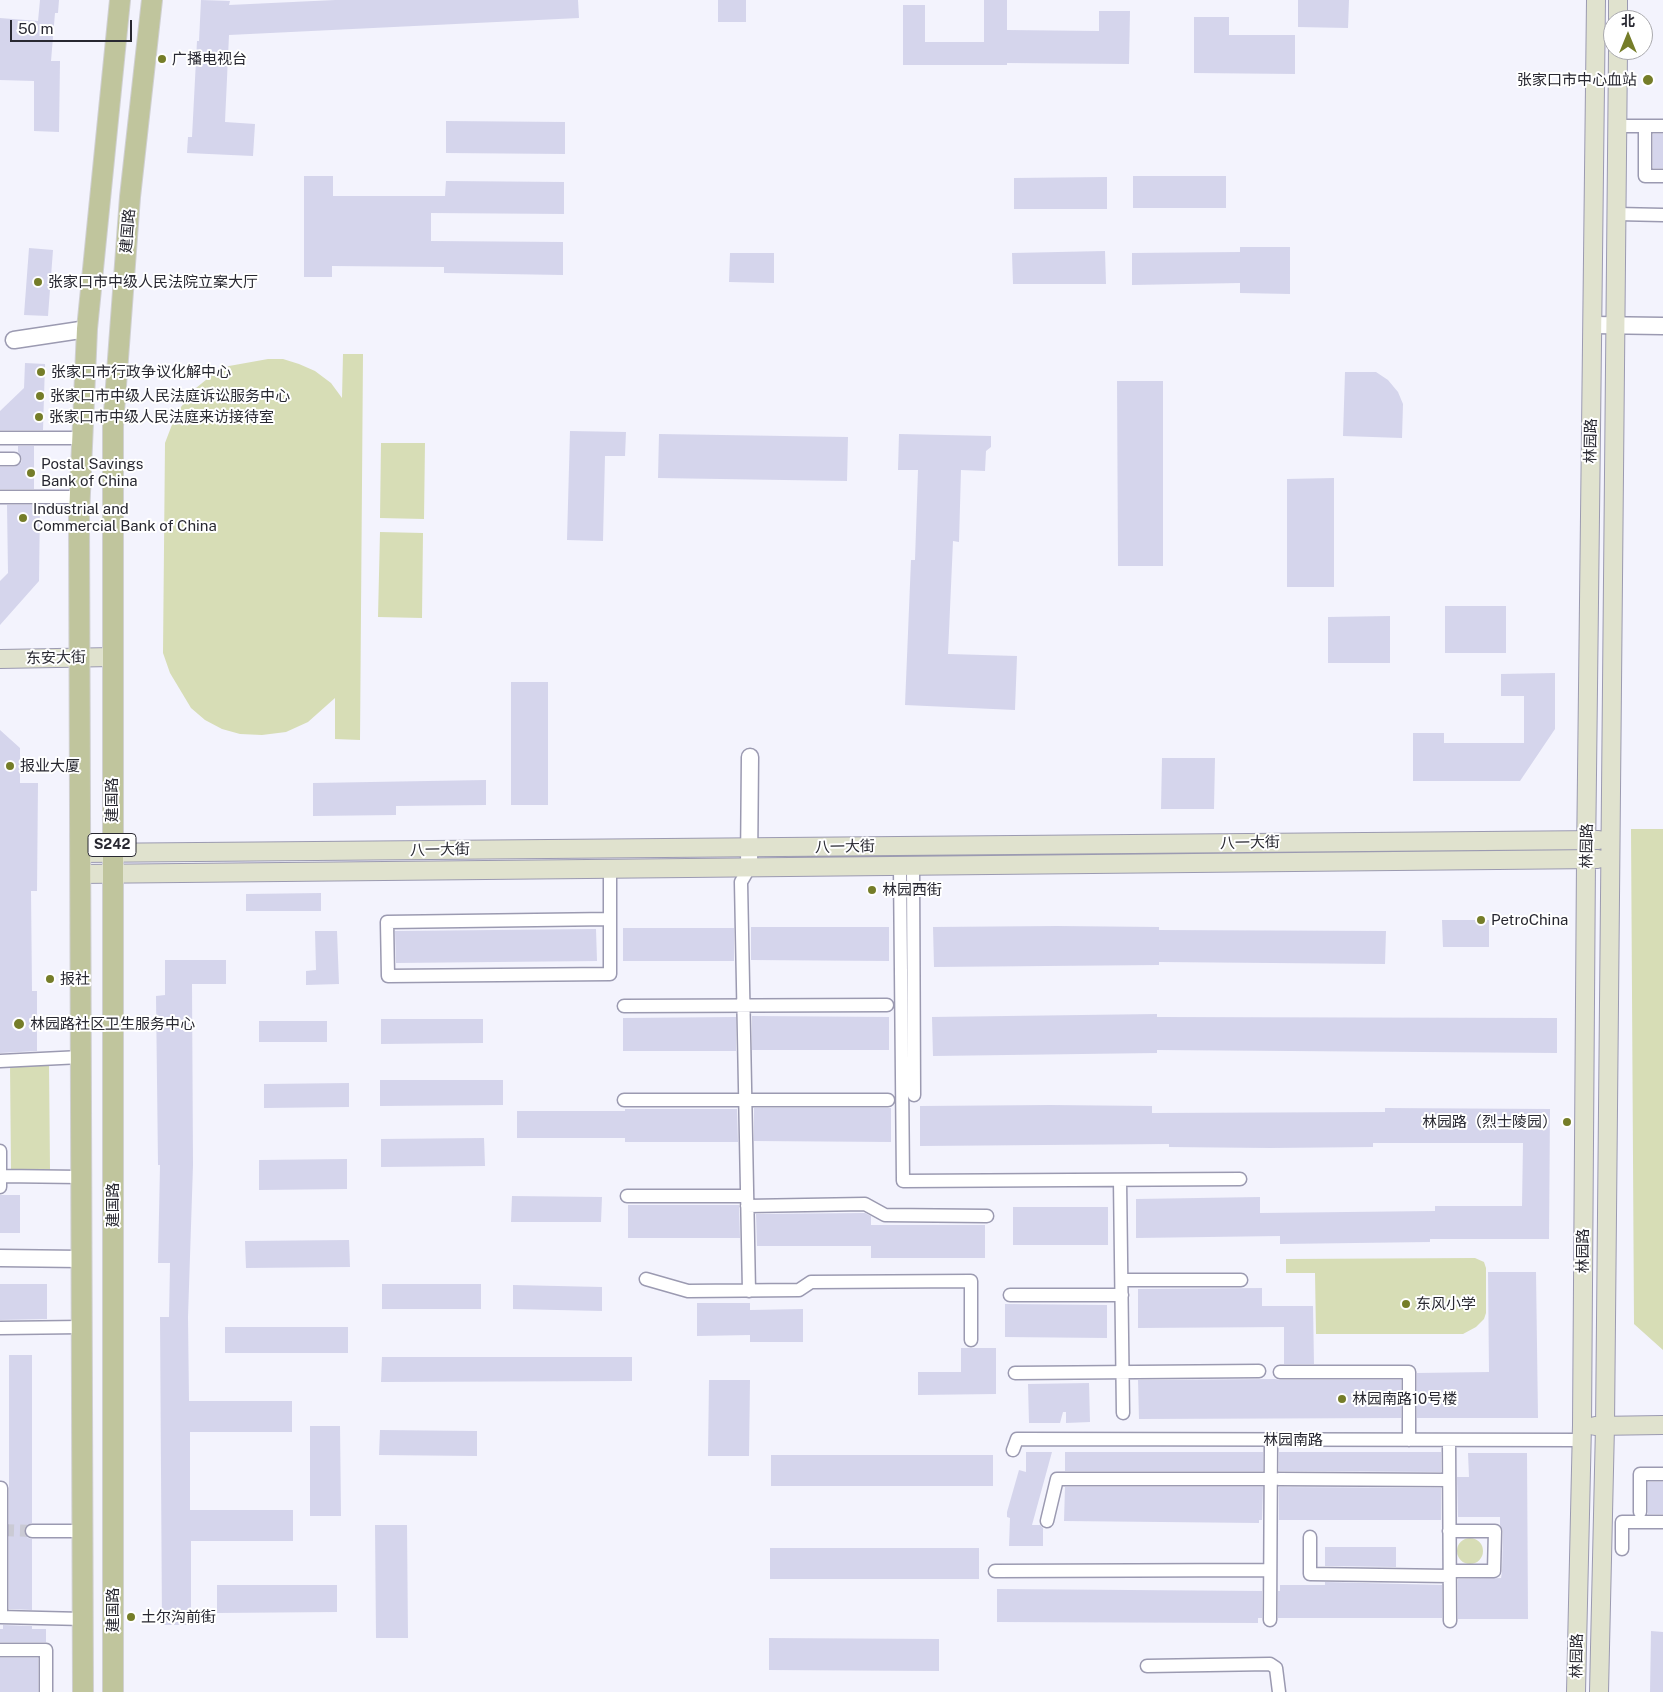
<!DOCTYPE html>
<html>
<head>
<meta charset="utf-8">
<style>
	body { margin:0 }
	#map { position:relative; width:1663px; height:1692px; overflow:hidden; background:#f3f3fd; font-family:"Public Sans","Noto Sans SC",sans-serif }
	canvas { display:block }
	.north { position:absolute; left:1603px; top:10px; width:50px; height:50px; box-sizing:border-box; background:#fff; border:1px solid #a9a9ad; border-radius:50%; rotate:0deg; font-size:14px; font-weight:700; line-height:20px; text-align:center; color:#282831 }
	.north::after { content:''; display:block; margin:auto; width:18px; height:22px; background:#757d29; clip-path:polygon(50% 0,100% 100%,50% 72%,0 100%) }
	.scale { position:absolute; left:10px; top:20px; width:122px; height:22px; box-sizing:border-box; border:2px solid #282831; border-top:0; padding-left:6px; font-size:15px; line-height:18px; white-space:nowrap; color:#282831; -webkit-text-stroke:4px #fff; paint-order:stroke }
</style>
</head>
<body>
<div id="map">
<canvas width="1663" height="1692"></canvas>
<div class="north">北</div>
<div class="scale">50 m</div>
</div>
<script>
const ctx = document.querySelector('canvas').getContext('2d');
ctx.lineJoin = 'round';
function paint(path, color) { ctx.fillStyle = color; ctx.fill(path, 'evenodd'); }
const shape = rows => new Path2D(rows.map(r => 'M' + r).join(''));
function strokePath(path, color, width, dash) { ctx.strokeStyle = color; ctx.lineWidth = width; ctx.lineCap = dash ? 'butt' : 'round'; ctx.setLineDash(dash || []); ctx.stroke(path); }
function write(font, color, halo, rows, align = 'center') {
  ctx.font = font + ' "Public Sans","Noto Sans SC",sans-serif'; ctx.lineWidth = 4; ctx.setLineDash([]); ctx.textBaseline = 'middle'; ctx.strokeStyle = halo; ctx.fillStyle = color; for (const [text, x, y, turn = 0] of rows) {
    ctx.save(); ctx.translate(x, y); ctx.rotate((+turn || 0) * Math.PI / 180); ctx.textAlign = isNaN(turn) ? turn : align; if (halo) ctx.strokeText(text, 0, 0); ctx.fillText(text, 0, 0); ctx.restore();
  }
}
paint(shape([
	[343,354,363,354,360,740,335,739,335,698,308,722,286,732,262,735,240,734,222,729,205,720,191,708,170,673,163,653,165,443,173,422,181,407,196,388,212,375,229,366,268,359,283,359,299,364,315,371,331,383,342,398],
	[381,443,425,443,424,519,380,518],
	[380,532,423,533,422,618,378,617],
	[1631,829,1663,829,1663,1350,1634,1324],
	[10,1064,49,1064,50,1170,11,1171],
	[1475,1258,1484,1262,1486,1268,1486,1313,1484,1319,1476,1327,1463,1334,1316,1334,1315,1273,1286,1273,1286,1259],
	'1457 1551a13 13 0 1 1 26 0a13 13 0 1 1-26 0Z'
]), '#d7ddb6');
paint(shape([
	[40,0,59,0,58,13,55,13,51,61,60,61,59,132,34,131,34,81,0,80,0,18,38,21],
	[201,0,230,1,229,5,335,0,578,0,579,18,229,35,225,122,255,124,253,156,187,153,188,137,192,137,197,41,199,41],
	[718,0,746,0,746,22,718,22],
	[984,0,1007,0,1007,30,1099,31,1099,11,1130,11,1129,64,1007,63,1007,65,903,65,903,5,925,5,925,42,984,42],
	[1298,0,1349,0,1348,28,1298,27],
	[1194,17,1229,17,1229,35,1295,35,1295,74,1194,73],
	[446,121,565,122,565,154,446,153],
	[1653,134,1663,134,1663,168,1653,168],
	[304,176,333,176,333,196,445,196,446,181,564,182,564,214,431,213,431,241,563,242,563,275,444,273,444,267,332,266,332,277,304,277],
	[1133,176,1226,176,1226,208,1133,208],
	[1107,177,1107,209,1014,209,1014,178],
	[1240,247,1290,247,1290,294,1240,293,1240,283,1132,285,1132,253,1240,252],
	[29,248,53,250,48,316,24,315],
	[1105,251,1106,284,1013,284,1012,253],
	[730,253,774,253,774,283,729,282],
	[25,363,45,364,43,430,0,430,0,411,24,388],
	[1345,372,1376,372,1388,380,1398,392,1403,404,1402,438,1343,436],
	[1117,381,1163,381,1163,566,1118,566],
	[570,431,626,432,625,456,605,456,603,541,567,540],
	[659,434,848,437,847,481,658,478],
	[899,434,991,436,991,447,986,451,985,471,961,470,959,542,953,541,948,654,1017,656,1015,710,905,705,911,560,915,560,918,470,898,470],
	[18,446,34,446,34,489,0,489,0,467,14,467,21,463,22,459,18,452],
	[1334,478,1334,587,1287,587,1287,479],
	[7,505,40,505,39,581,0,625,0,581,8,573],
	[1445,606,1506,606,1506,653,1445,653],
	[1390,616,1390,663,1328,663,1328,617],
	[1555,673,1555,729,1520,781,1413,781,1413,733,1444,733,1444,743,1524,743,1524,696,1501,696,1501,674],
	[511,682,548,682,548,805,511,805],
	[0,730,20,748,20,783,38,783,37,891,31,891,32,991,37,991,37,1051,0,1053],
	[1162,758,1215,758,1214,809,1161,809],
	[486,780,486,805,396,806,396,815,313,816,313,783],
	[321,893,321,911,246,911,246,894],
	[1442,920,1489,920,1489,947,1443,947],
	[1057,926,1159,927,1159,930,1386,931,1385,964,1159,962,1159,965,934,967,933,927],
	[751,927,889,927,889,961,751,960],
	[623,928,734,928,734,961,623,961],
	[596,929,597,961,396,963,395,931],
	[315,931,337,931,339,984,306,985,306,971,316,970],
	[165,960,226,960,226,984,192,984,193,1165,188,1317,189,1401,292,1401,292,1432,190,1432,190,1510,293,1510,293,1541,191,1541,191,1625,162,1625,160,1317,169,1317,170,1263,158,1263,160,1165,158,1165,156,996,165,995],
	[1157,1014,1157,1017,1557,1018,1557,1053,1157,1050,1157,1053,933,1056,932,1017],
	[752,1016,889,1017,889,1050,752,1050],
	[736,1017,736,1051,623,1051,623,1018],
	[381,1019,483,1019,483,1043,381,1044],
	[259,1021,327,1021,327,1042,259,1042],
	[380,1080,503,1080,503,1105,380,1106],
	[349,1083,349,1107,264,1108,264,1084],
	[1050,1105,1152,1106,1152,1113,1385,1112,1385,1108,1550,1109,1549,1239,1430,1239,1430,1242,1280,1244,1280,1236,1136,1238,1136,1199,1260,1197,1260,1213,1435,1211,1435,1206,1522,1206,1523,1143,1373,1143,1373,1147,1270,1148,1169,1147,1169,1144,920,1146,920,1106],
	[754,1108,891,1108,891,1142,754,1141],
	[625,1109,737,1109,738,1142,625,1142,625,1138,517,1138,517,1111,625,1111],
	[484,1138,485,1166,381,1167,381,1139],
	[347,1159,347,1189,259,1190,259,1160],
	[0,1195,20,1195,20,1233,0,1233],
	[512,1196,602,1197,601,1222,511,1222],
	[628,1205,739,1205,740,1238,628,1238],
	[1013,1207,1108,1207,1108,1245,1013,1245],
	[865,1213,871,1216,871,1225,985,1225,985,1258,871,1258,871,1246,757,1246,756,1214],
	[349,1240,350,1267,246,1268,245,1241],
	[1488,1272,1536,1272,1538,1418,1417,1418,1417,1373,1489,1372],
	[0,1284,47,1284,47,1319,0,1320],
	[382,1284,481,1284,481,1309,382,1309],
	[513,1285,602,1287,602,1311,513,1309],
	[1262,1288,1262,1306,1313,1306,1314,1364,1284,1364,1284,1327,1138,1328,1138,1289],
	[697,1303,750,1303,750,1310,803,1309,803,1342,750,1342,750,1335,697,1336],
	[1005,1304,1107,1305,1107,1338,1005,1337],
	[225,1327,348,1327,348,1353,225,1353],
	[961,1348,996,1348,996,1394,918,1395,918,1372,961,1372],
	[9,1355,32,1355,32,1523,25,1527,24,1531,28,1538,32,1539,32,1610,9,1609],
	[382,1357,632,1357,632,1381,381,1382],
	[1275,1379,1280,1380,1401,1380,1401,1418,1139,1419,1138,1380],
	[709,1380,750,1380,749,1456,708,1456],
	[1089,1383,1090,1422,1066,1423,1066,1412,1063,1412,1060,1423,1029,1423,1028,1384],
	[310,1426,340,1426,341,1516,310,1516],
	[380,1430,477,1431,477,1456,379,1455],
	[1026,1452,1052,1452,1032,1525,1040,1525,1043,1528,1043,1546,1009,1546,1010,1518,1007,1517,1007,1512,1019,1470,1026,1472],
	[1065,1452,1263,1452,1263,1471,1065,1471],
	[1279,1452,1441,1452,1441,1472,1279,1471],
	[1468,1453,1527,1453,1528,1619,1458,1619,1458,1579,1501,1578,1502,1571,1503,1531,1500,1525,1500,1517,1458,1517,1457,1477,1469,1477],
	[771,1455,993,1455,993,1486,771,1486],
	[1648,1482,1663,1482,1663,1514,1648,1514],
	[1065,1487,1263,1487,1262,1520,1259,1520,1259,1523,1064,1521],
	[1279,1487,1441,1488,1441,1520,1279,1520],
	[375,1525,407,1525,408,1638,376,1638],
	[1325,1547,1396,1547,1396,1567,1325,1566],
	[770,1548,979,1548,979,1579,770,1579],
	[1325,1582,1442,1585,1442,1618,1278,1618,1278,1591,1280,1591,1280,1585,1325,1585],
	[217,1585,337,1585,337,1612,217,1613],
	[997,1589,1262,1591,1262,1618,1258,1618,1258,1623,997,1622],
	[3,1625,32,1626,32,1629,46,1629,46,1642,0,1642,0,1629,3,1629],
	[1651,1631,1663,1632,1663,1692,1650,1692],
	[769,1638,939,1639,939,1671,769,1670],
	[0,1658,38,1658,38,1692,0,1692]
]), '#d5d5ec');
strokePath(shape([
	[2,1530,32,1531]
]), '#cacad4', 12, [12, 6]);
const minor = shape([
	[1617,126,1663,126],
	[1645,126,1645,176,1663,176],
	[1617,214,1663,215],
	[0,438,82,438],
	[0,459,14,459],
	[0,497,79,497],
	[913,866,914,1095],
	[900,867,903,1181,1240,1179],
	[610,869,610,974,388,976,387,922,610,919],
	[624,1006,887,1005],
	[0,1061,81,1057],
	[624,1100,888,1100],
	[0,1151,0,1187],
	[1,1176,81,1177],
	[1120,1180,1123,1413],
	[627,1196,747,1196],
	[747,1206,865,1204,885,1215,987,1216],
	[646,1279,688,1291,799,1290,811,1282,971,1281,971,1340],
	[1122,1280,1241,1280],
	[749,1291,741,882,749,868],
	[1010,1295,1122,1295],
	[0,1328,82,1327],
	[1280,1372,1409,1372,1409,1440],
	[1015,1373,1259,1371],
	[1449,1440,1450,1621],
	[1013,1450,1017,1439,1582,1440],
	[1279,1479,1449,1480],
	[1,1488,1,1617],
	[1640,1512,1640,1474,1663,1474],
	[1047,1521,1057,1479,1270,1479],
	[32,1531,82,1531],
	[1449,1531,1495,1531,1494,1571,1450,1571],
	[1310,1537,1310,1574,1450,1576],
	[1622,1549,1622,1522,1663,1522],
	[995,1571,1270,1570],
	[0,1617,83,1619],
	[1270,1620,1271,1440],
	[0,1650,46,1650,46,1692],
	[1147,1666,1270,1664,1276,1668,1279,1692]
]);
const tertiary = shape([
	[1593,325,1663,326],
	[14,340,87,329],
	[749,868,750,757],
	[0,1258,81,1259]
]);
const secondary = shape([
	[1618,20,1618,0],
	[0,659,113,657],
	[81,853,1599,840],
	[81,874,1598,859],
	[1595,1426,1663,1425],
	[1576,1692,1582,1425,1586,859,1596,0],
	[1599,1692,1605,1426,1618,50]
]);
const primary = shape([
	[83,1692,79,516,87,329,120,0],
	[113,1692,113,426,130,197,152,0]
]);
strokePath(minor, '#9b9ab1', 15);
strokePath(tertiary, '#9b9ab1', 19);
strokePath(secondary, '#9b9ab1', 20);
strokePath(primary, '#d0d0d2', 22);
strokePath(minor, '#fff', 12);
strokePath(tertiary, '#fff', 16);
strokePath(secondary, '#e0e2ce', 18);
strokePath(primary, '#c0c59d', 20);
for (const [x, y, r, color] of [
	[162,59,5,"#757d29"],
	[1648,80,6,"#757d29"],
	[38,282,5,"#757d29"],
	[41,372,5,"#757d29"],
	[40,396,5,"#757d29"],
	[39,417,5,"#757d29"],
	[31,473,5,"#757d29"],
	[23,518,5,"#757d29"],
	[10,766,5,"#757d29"],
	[872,890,5,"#757d29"],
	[1481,920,5,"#757d29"],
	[50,979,5,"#757d29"],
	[19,1024,6,"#757d29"],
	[1567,1122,5,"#757d29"],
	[1406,1304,5,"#757d29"],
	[1342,1399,5,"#757d29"],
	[131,1617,5,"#757d29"]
]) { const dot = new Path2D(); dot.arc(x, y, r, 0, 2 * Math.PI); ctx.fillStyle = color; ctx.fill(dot); strokePath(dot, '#fff', 2); }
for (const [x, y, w] of [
	[112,845,48]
]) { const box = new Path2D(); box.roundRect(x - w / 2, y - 11.5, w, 23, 4); ctx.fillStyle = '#fff'; ctx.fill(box); strokePath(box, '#282831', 1); }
write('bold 14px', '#282831', null, [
	["S242",112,845]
]);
write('15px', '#282831', '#fff', [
	["广播电视台",172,59],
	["张家口市中心血站",1637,80,"right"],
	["张家口市中级人民法院立案大厅",48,282],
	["张家口市行政争议化解中心",51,372],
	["张家口市中级人民法庭诉讼服务中心",50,396],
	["张家口市中级人民法庭来访接待室",49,417],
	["Postal Savings",41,464],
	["Bank of China",41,481],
	["Industrial and",33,509],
	["Commercial Bank of China",33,526],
	["报业大厦",20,766],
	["林园西街",882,890],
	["PetroChina",1491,920],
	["报社",60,979],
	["林园路社区卫生服务中心",30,1024],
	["林园路（烈士陵园）",1557,1122,"right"],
	["东风小学",1416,1304],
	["林园南路10号楼",1352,1399],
	["土尔沟前街",141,1617]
], 'left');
write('15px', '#282831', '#fff', [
	["建国路",128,231,-85],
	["林园路",1591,441,-89],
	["东安大街",56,658,-1],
	["建国路",112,800,-90],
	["八一大街",1250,843,-1],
	["林园路",1587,846,-89],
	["八一大街",845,847,-1],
	["八一大街",440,850,-1],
	["建国路",113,1205,-90],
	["林园路",1583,1251,-90],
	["林园南路",1293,1440],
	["建国路",113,1610,-90],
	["林园路",1577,1656,-89]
]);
</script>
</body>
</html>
